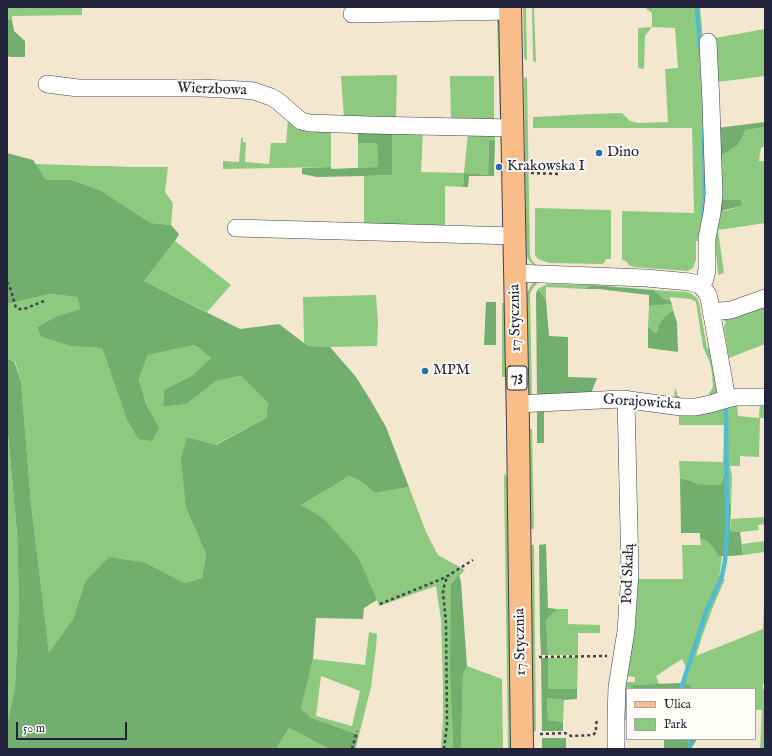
<!DOCTYPE html>
<html>
<head>
<meta charset="utf-8">
<style>
	body { margin:0 }
	#map { position:relative; width:772px; height:756px; overflow:hidden; background:#f4e7cf; font-family:"IM FELL English",serif }
	canvas { display:block }
	.frame { position:absolute; inset:0; border:8px solid #22223b; pointer-events:none }
	.legend { position:absolute; left:626px; top:688px; width:130px; height:52px; box-sizing:border-box; background:#fdfcf7; border:1px solid #a5a5ac; margin:0; padding:5px 7px; list-style:none; font-size:12px; color:#22223b }
	.legend li { display:flex; align-items:center; gap:8px; height:20px }
	.legend b { width:20px; border:1px solid #a5a5ac }
	.scale { position:absolute; left:16px; top:722px; width:111px; height:18px; box-sizing:border-box; border:2px solid #22223b; border-top:0; padding-left:5px; font-size:12px; line-height:14px; white-space:nowrap; color:#22223b; -webkit-text-stroke:3px #fdfcf7; paint-order:stroke }
</style>
</head>
<body>
<div id="map">
<canvas width="772" height="756"></canvas>
<div class="frame"></div>
<ul class="legend">
<li><b style="height:5px;background:#f8bd89"></b>Ulica</li>
<li><b style="height:11px;background:#8dca80"></b>Park</li>
</ul>
<div class="scale">50 m</div>
</div>
<script>
const ctx = document.querySelector('canvas').getContext('2d');
ctx.lineJoin = 'round';
function paint(path, color) { ctx.fillStyle = color; ctx.fill(path, 'evenodd'); }
const shape = rows => new Path2D(rows.map(r => 'M' + r).join(''));
function strokePath(path, color, width, dash) { ctx.strokeStyle = color; ctx.lineWidth = width; ctx.lineCap = dash ? 'butt' : 'round'; ctx.setLineDash(dash || []); ctx.stroke(path); }
function write(font, color, halo, rows, align = 'center') {
  ctx.font = font + ' "IM FELL English",serif'; ctx.lineWidth = 4; ctx.setLineDash([]); ctx.textBaseline = 'middle'; ctx.strokeStyle = halo; ctx.fillStyle = color; for (const [text, x, y, turn = 0] of rows) {
    ctx.save(); ctx.translate(x, y); ctx.rotate((+turn || 0) * Math.PI / 180); ctx.textAlign = isNaN(turn) ? turn : align; if (halo) ctx.strokeText(text, 0, 0); ctx.fillText(text, 0, 0); ctx.restore();
  }
}
paint(shape([
	[7,7,82,7,82,15,12,16,12,20,7,20],
	[523,7,526,7,527,61,524,58],
	[532,7,534,7,536,62,533,61],
	[644,7,700,7,703,40,711,182,701,241,696,241,696,260,693,268,688,271,633,267,629,265,626,261,622,260,622,211,694,213,692,128,533,128,533,117,591,114,622,113,630,121,639,123,668,122,665,69,678,68,675,28,652,27,645,36,644,69,638,68,638,28,652,27,652,13],
	[497,18,502,22,503,120,500,122],
	[765,29,765,76,718,82,710,39],
	[397,75,396,120,344,119,341,76],
	[450,76,494,76,494,122,451,122],
	[527,77,530,255,531,259,538,267,531,263,527,257,526,253,524,78],
	[288,119,331,129,331,167,223,169,223,161,239,162,241,139,243,137,243,142,246,142,245,162,269,164,271,143,286,143],
	[765,127,765,146,761,148,759,161,765,161,765,223,718,230,724,273,718,275,715,240,716,159,738,145,746,130],
	[718,198,723,200,741,200,742,206,724,211],
	[392,130,423,131,421,172,464,173,468,132,494,132,495,140,489,142,488,175,464,173,463,187,445,186,445,230,364,228,364,176,392,175],
	[358,143,377,143,378,167,358,168],
	[35,164,95,166,110,166,130,167,168,167,165,192,173,203,171,225,151,223,100,190,71,180,46,180],
	[535,208,611,210,611,259,606,259,604,263,602,264,549,263,538,259,535,255],
	[175,241,231,285,207,312,144,281],
	[537,281,537,284,532,289,530,294,532,398,528,399,527,294,530,287,533,283],
	[547,284,552,284,592,285,584,289,546,287,546,300,538,289],
	[654,290,687,292,690,293,697,298,699,302,707,348,711,348,719,387,717,397,712,400,703,402,692,403,674,400,675,387,678,396,683,400,692,401,703,400,708,398,709,394,713,387,712,373,710,363,703,347,696,302,691,299,670,297,670,300,664,299],
	[50,294,77,297,80,309,57,316,37,327,41,337,70,346,102,348,111,373,159,427,146,404,139,379,148,355,195,345,212,358,193,375,164,390,163,407,187,404,216,381,241,376,268,403,266,418,215,445,187,437,186,508,206,554,202,578,185,583,146,563,85,582,73,619,49,654,31,503,21,381,15,361,7,359,7,304],
	[374,295,376,295,378,322,377,346,330,347,308,346,304,343,303,297],
	[765,301,765,344,729,358,724,327,726,322,723,319],
	[502,303,506,303,507,375,505,377,502,377],
	[672,304,673,310,665,316,659,324,657,332,654,333,652,332,648,327,649,306],
	[760,401,765,401,765,418,760,418,759,457,740,456,740,466,730,466,732,476,731,505,725,497,723,476,720,485,697,484,692,481,680,478,679,461,723,462,724,425,679,425,679,410,737,404,738,416,759,418],
	[7,423,17,533,19,603,15,687,7,725],
	[528,429,532,429,534,529,530,529],
	[504,474,508,477,512,749,508,749],
	[349,476,362,482,375,493,409,487,426,532,438,555,465,570,451,584,453,738,452,749,441,749,443,719,443,682,441,620,436,586,379,606,377,600,301,505,340,482],
	[765,517,765,524,758,525,759,530,740,532,730,531,731,519],
	[700,538,708,542,714,549,718,556,722,556,719,579,725,579,713,607,704,631,696,656,763,629,764,604,765,604,765,684,763,684,763,689,765,689,765,749,760,749,762,710,755,710,755,689,690,689,690,685,681,683,686,667,682,659,656,676,659,684,630,685,632,689,627,689,627,720,621,721,625,682,635,682,635,677,626,676,636,579,683,579,682,545,701,545],
	[765,541,765,552,743,555,742,544],
	[530,545,534,545,536,731,533,732],
	[557,609,568,609,568,624,600,625,600,633,578,633,578,655,548,655,546,620],
	[369,632,377,634,376,648,371,687,359,735,312,718,301,709,313,659,365,665],
	[321,676,360,691,352,726,316,716],
	[578,657,577,689,548,689,548,658],
	[467,666,502,679,503,749,461,749,463,675],
	[547,698,564,700,563,722,548,720],
	[289,728,329,749,276,749]
]), '#8dca80');
paint(shape([
	[7,20,12,20,14,31,25,41,25,57,11,57,7,56],
	[765,122,765,127,746,130,738,145,716,159,717,128],
	[358,129,392,130,392,175,364,176,317,177,302,174,302,168,331,167,331,169,378,167,377,143,358,143],
	[495,140,494,176,469,176,468,187,463,187,464,173,488,175,489,141],
	[7,153,33,160,46,180,71,180,100,190,151,223,171,225,179,234,175,241,144,281,240,329,279,324,308,346,330,347,356,377,371,401,386,427,409,487,375,493,362,482,349,476,340,482,301,505,324,519,358,557,377,600,364,608,363,619,316,618,313,659,301,709,312,718,359,735,355,749,329,749,289,728,276,749,7,749,7,725,15,687,19,603,17,533,7,423,7,359,14,361,21,381,31,503,49,653,73,619,85,582,109,557,146,563,185,583,202,578,206,554,186,508,181,458,187,437,216,445,266,418,268,403,241,376,216,381,187,404,163,407,164,390,193,375,211,358,195,345,148,355,139,379,146,404,159,427,152,441,138,439,127,419,102,348,70,346,41,337,37,327,57,316,80,309,77,297,50,294,7,304],
	[718,197,723,200,741,200,742,206,724,210,718,215],
	[592,285,654,290,664,299,670,300,672,304,649,306,649,295,598,289,584,289],
	[538,289,546,300,549,336,568,337,568,377,597,378,590,396,537,398,536,293],
	[486,302,496,302,496,345,484,345],
	[673,310,677,323,678,352,648,348,648,327,654,333,657,332,659,324,665,316],
	[544,407,544,443,537,443,537,411],
	[724,475,725,497,731,505,730,531,740,532,743,555,729,556,718,556,714,549,708,542,700,538,700,533,681,533,680,478,692,481,697,484,720,485],
	[546,544,548,608,557,609,546,620,548,655,541,655,540,633,539,545],
	[459,575,461,582,467,666,463,675,461,749,452,749,453,738,450,669,451,584],
	[541,658,548,658,548,689,577,689,577,699,564,700,547,698,548,720,563,722,563,731,542,731],
	[681,683,691,685,690,689,632,689,630,685],
	[542,738,566,738,566,749,542,749],
	[664,739,697,739,693,746,687,749,664,749]
]), '#72ae6e');
strokePath(shape([
	[697,7,700,47],
	[703,216,705,200,704,130],
	[681,689,706,612,722,576,725,561,727,530,726,410],
	[689,739,690,749]
]), '#52bccf', 4.5);
const minor = shape([
	[352,14,510,11],
	[47,84,78,88,201,88,242,90,254,91,271,97,278,101,301,121,310,123,369,125,512,128],
	[236,228,514,236],
	[515,273,646,278,690,282,700,285,707,293,709,298,727,399],
	[701,286,705,279,707,270,707,238,712,213,714,195,712,136,711,103,708,42],
	[711,312,731,310,765,298],
	[517,404,622,399,681,407,696,407,710,404,727,399,736,397,765,397],
	[616,749,616,717,617,687,626,631,630,573,626,399]
]);
const major = shape([
	[510,7,518,425,522,749]
]);
strokePath(minor, '#424051', 18);
strokePath(major, '#424051', 24);
strokePath(shape([
	[531,173,561,174],
	[7,282,11,290,15,305,16,307,18,309,24,309,44,301],
	[380,604,444,578,473,560],
	[539,657,607,656],
	[540,734,565,733,571,736,593,735,596,732,596,724,597,721],
	[352,749,357,731],
	[444,749,447,725,446,623,443,592,445,582,449,575]
]), '#424051', 2.5, [3, 3]);
strokePath(minor, '#fff', 17);
strokePath(major, '#f8bd89', 22);
for (const [x, y, r, color] of [
	[599,153,4,"#1f6fb2"],
	[499,167,4,"#1f6fb2"],
	[425,371,4,"#1f6fb2"]
]) { const dot = new Path2D(); dot.arc(x, y, r, 0, 2 * Math.PI); ctx.fillStyle = color; ctx.fill(dot); strokePath(dot, '#fdfcf7', 1.5); }
for (const [x, y, w] of [
	[517,378,20]
]) { const box = new Path2D(); box.roundRect(x - w / 2, y - 12, w, 24, 3); ctx.fillStyle = '#fdfcf7'; ctx.fill(box); strokePath(box, '#22223b', 1); }
write('bold 14px', '#22223b', null, [
	["73",517,378]
]);
write('15px', '#22223b', '#fdfcf7', [
	["Wierzbowa",212,90,2],
	["17 Stycznia",516,318,-91],
	["Gorajowicka",642,403,4],
	["Pod Skałą",629,574,-88],
	["17 Stycznia",521,642,-91]
]);
write('15px', '#22223b', '#fdfcf7', [
	["Dino",607,153],
	["Krakowska I",507,167],
	["MPM",433,371]
], 'left');
</script>
</body>
</html>
